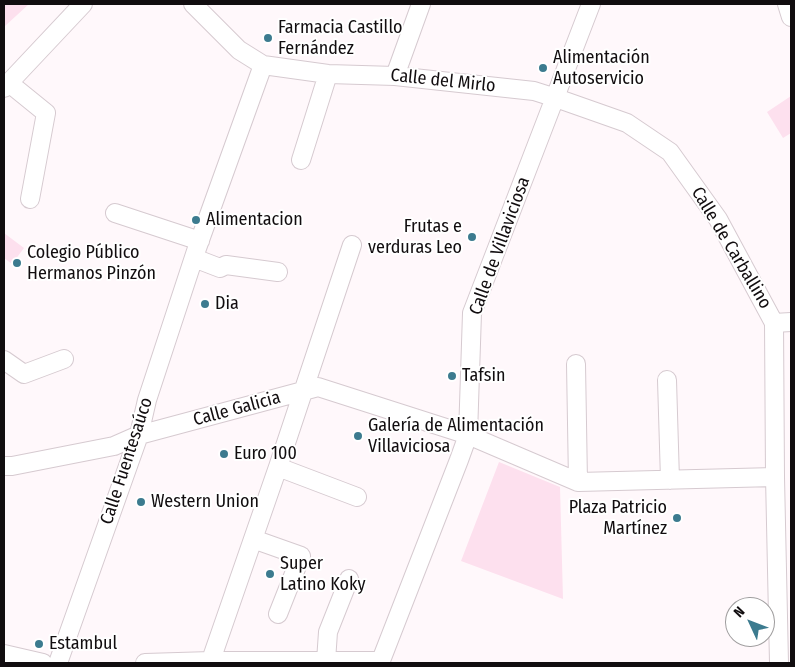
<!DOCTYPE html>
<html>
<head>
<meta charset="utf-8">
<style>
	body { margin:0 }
	#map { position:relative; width:795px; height:667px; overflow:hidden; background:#fff8fb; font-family:"Fira Sans Condensed",sans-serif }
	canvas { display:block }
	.frame { position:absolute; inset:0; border:5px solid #110d0f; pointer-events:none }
	.north { position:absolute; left:725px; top:597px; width:50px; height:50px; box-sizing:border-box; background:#fff; border:1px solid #a09e9f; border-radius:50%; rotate:313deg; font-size:14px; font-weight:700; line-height:20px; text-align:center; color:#110d0f }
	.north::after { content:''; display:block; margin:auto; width:18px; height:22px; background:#3c7b8f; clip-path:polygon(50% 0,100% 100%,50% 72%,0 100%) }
</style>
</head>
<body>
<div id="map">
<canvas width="795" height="667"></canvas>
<div class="frame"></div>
<div class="north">N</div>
</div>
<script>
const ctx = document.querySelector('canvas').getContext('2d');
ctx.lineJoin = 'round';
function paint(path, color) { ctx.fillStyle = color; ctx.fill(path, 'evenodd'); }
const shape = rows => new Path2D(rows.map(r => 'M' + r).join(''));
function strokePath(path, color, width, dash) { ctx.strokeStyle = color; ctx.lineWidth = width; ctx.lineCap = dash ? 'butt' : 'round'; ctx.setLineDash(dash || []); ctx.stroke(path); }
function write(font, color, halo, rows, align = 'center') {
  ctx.font = font + ' "Fira Sans Condensed",sans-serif'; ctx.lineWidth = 4; ctx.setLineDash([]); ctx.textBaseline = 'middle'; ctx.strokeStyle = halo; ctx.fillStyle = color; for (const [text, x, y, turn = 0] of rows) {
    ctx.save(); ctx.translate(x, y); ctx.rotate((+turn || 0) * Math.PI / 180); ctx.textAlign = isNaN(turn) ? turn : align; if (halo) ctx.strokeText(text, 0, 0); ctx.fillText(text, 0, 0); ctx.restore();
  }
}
paint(shape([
	[4,4,29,4,4,27],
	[791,96,791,133,783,138,767,112],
	[4,233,24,248,12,264,4,258],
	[499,462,560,487,563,599,461,561]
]), '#fde0ee');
const minor = shape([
	[193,4,239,50,263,65,328,74,395,76,534,91,556,98,627,123,670,152,718,219,774,323,775,477,779,663],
	[787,4,791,17],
	[395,76,421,4],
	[9,83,46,113,30,199],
	[4,88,83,4],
	[301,160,328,74],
	[115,213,200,241],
	[194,258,220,268,226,265,278,272],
	[774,323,791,322],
	[4,360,24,374,64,359],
	[576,364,578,482],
	[667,380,670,480],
	[4,466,12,466,114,446,139,435,318,387,468,435,578,482,775,477],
	[278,467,357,497],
	[253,539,301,556,278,614],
	[4,654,43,663],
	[326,661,328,632,349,579],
	[58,663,139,435,147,400,196,251,263,65],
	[145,663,211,661,381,661],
	[210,663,278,467,352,245],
	[380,663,459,460,468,435,472,313,591,4]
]);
strokePath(minor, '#d6cad0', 20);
strokePath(minor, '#fff', 18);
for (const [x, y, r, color] of [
	[268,38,5,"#3c7b8f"],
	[543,68,5,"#3c7b8f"],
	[196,220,5,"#3c7b8f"],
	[472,237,5,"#3c7b8f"],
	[17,263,5,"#3c7b8f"],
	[205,304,5,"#3c7b8f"],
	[452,376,5,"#3c7b8f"],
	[358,436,5,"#3c7b8f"],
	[224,454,5,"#3c7b8f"],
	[141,502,5,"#3c7b8f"],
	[677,518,5,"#3c7b8f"],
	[270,574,5,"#3c7b8f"],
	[39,644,5,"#3c7b8f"]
]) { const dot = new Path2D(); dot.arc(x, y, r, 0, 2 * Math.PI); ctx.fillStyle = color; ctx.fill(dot); strokePath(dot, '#fff', 2); }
write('18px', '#110d0f', '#fff', [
	["Farmacia Castillo",278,28],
	["Fernández",278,49],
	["Alimentación",553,58],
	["Autoservicio",553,79],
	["Alimentacion",206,220],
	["Frutas e",462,227,"right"],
	["verduras Leo",462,248,"right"],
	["Colegio Público",27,253],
	["Hermanos Pinzón",27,274],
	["Dia",215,304],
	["Tafsin",462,376],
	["Galería de Alimentación",368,426],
	["Villaviciosa",368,447],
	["Euro 100",234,454],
	["Western Union",151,502],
	["Plaza Patricio",667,508,"right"],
	["Martínez",667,529,"right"],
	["Super",280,564],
	["Latino Koky",280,585],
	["Estambul",49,644]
], 'left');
write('18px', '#110d0f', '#fff', [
	["Calle del Mirlo",443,81,6],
	["Calle de Villaviciosa",500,246,-70],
	["Calle de Carballino",731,248,59],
	["Calle Galicia",237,409,-15],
	["Calle Fuentesaúco",127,461,-72]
]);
</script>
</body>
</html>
